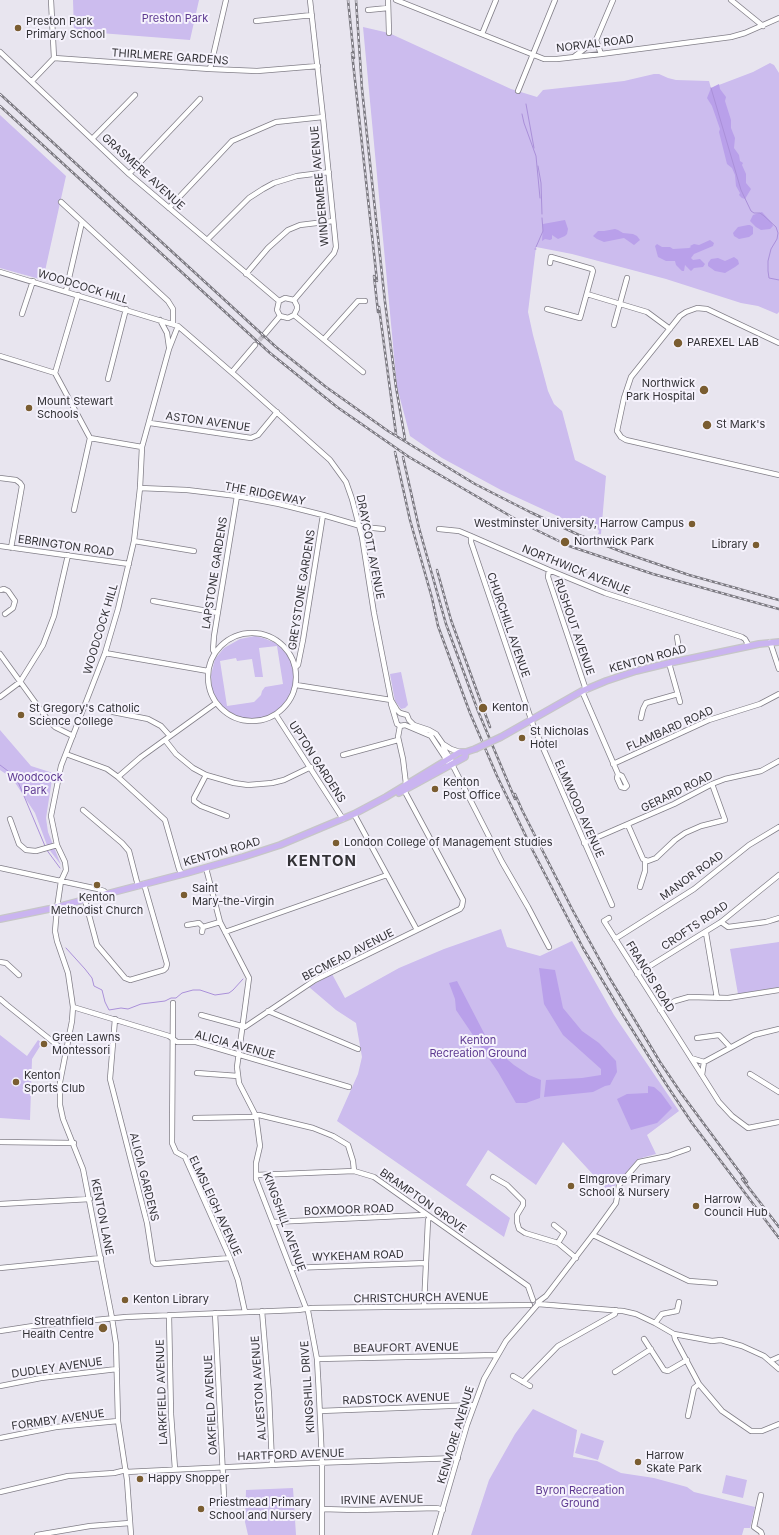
<!DOCTYPE html>
<html>
<head>
<meta charset="utf-8">
<style>
	body { margin:0 }
	canvas { display:block; background:#e8e5ef }
</style>
</head>
<body>
<canvas width="779" height="1535"></canvas>
<script>
const ctx = document.querySelector('canvas').getContext('2d');
ctx.lineJoin = 'round';
function paint(path, color) { ctx.fillStyle = color; ctx.fill(path, 'evenodd'); }
const shape = rows => new Path2D(rows.map(r => 'M' + r).join(''));
function strokePath(path, color, width, dash) { ctx.strokeStyle = color; ctx.lineWidth = width; ctx.lineCap = dash ? 'butt' : 'round'; ctx.setLineDash(dash || []); ctx.stroke(path); }
function write(font, color, halo, rows, align = 'center') {
  ctx.font = font + ' Inter,sans-serif'; ctx.lineWidth = 4; ctx.setLineDash([]); ctx.textBaseline = 'middle'; ctx.strokeStyle = halo; ctx.fillStyle = color; for (const [text, x, y, turn = 0] of rows) {
    ctx.save(); ctx.translate(x, y); ctx.rotate((+turn || 0) * Math.PI / 180); ctx.textAlign = isNaN(turn) ? turn : align; if (halo) ctx.strokeText(text, 0, 0); ctx.fillText(text, 0, 0); ctx.restore();
  }
}
paint(shape([
	[73,0,199,0,190,40,74,31],
	[363,27,389,33,511,89,537,97,543,90,624,81,654,74,659,74,668,78,676,80,709,81,711,88,753,72,770,63,774,65,779,73,779,312,777,314,758,306,741,303,666,279,572,254,536,247,528,312,533,335,548,391,554,404,562,411,575,460,606,476,601,534,598,534,599,531,596,527,591,528,588,530,501,490,442,458,410,436,397,387],
	[0,115,66,176,43,280,0,268],
	[255,636,263,638,276,643,287,654,293,665,294,683,289,699,277,711,263,718,251,720,234,716,221,707,212,691,211,675,215,659,224,648,240,639],
	[277,646,283,684,265,687,262,691,261,695,254,702,227,706,220,661,236,658,237,661,252,659,255,677,263,677,259,648],
	[401,672,408,705,405,708,401,709,395,701,390,674],
	[0,730,31,766,53,773,46,818,48,832,61,865,48,848,35,813,12,778,0,770],
	[501,929,507,947,540,956,572,941,614,1015,679,1111,647,1135,656,1154,638,1159,616,1184,611,1194,563,1142,536,1185,488,1150,466,1185,510,1218,504,1237,337,1121,358,1074,362,1057,356,1023,336,1010,309,987,332,974,345,998,399,968,444,949],
	[779,942,779,987,738,994,730,949],
	[0,1035,27,1056,38,1040,42,1043,32,1059,30,1120,0,1118],
	[533,1409,577,1430,573,1457,597,1461,621,1473,654,1478,687,1487,694,1492,755,1507,750,1528,744,1528,742,1535,471,1535,489,1480,515,1434],
	[581,1433,604,1441,598,1460,575,1453],
	[726,1475,747,1480,743,1498,722,1493],
	[293,1488,296,1535,248,1535,245,1522,246,1490]
]), '#ccbcee');
paint(shape([
	[719,84,720,89,726,97,725,101,731,120,731,128,735,138,734,148,739,155,740,161,743,163,742,165,746,174,746,183,751,189,745,199,742,198,739,195,740,193,736,186,735,175,732,168,727,164,719,132,720,129,712,106,707,98,711,88],
	[762,212,772,223,773,226,770,229,761,230,756,227,750,221,753,215],
	[565,220,568,229,567,234,565,236,558,239,552,235,552,239,550,240,545,239,542,241,543,224],
	[748,225,750,225,753,227,753,234,749,237,739,239,734,236,733,233,738,227],
	[615,229,618,230,623,233,633,234,637,236,640,240,634,245,624,238,604,242,597,239,593,236,598,231,604,231],
	[710,240,714,243,713,246,694,254,691,258,693,260,700,259,705,264,703,267,694,268,691,271,685,265,684,271,682,271,676,265,675,261,666,261,658,257,655,246,657,244,662,247,670,247,673,249,689,248,691,247,690,246,694,244,699,245],
	[734,257,738,260,739,264,735,267,725,273,715,271,708,266,708,263,711,259,718,258,725,261],
	[539,968,555,970,563,1008,582,1031,599,1043,616,1061,617,1072,610,1085,605,1086,593,1092,544,1097,546,1080,582,1078,601,1075,601,1069,563,1035,544,1004],
	[457,981,485,1035,496,1050,514,1065,529,1075,541,1080,540,1098,526,1103,516,1103,498,1072,456,1010,455,999,449,983],
	[648,1086,654,1087,661,1093,672,1108,657,1123,631,1130,617,1099,627,1094,648,1093]
]), '#b9a0ea');
strokePath(shape([
	[711,88,741,190,751,211,754,213,760,213,764,216,776,227,778,233,777,239,771,249,768,261,768,271,769,278,779,280],
	[526,104,534,148],
	[522,114,524,123,536,156,540,198],
	[538,166,541,183,542,214],
	[536,247,543,231,542,218],
	[535,249,536,249],
	[0,765,16,777,45,846],
	[46,849,60,868],
	[66,948,85,969,92,978,94,986,102,990,105,1002,109,1010,121,1008,128,1009,141,1004,165,1001,171,998,176,998,182,993,193,990,200,990,215,995,229,993,233,990,243,979]
]), '#aa90d9', 1);
strokePath(shape([
	[255,345,264,335]
]), '#c4c1ca', 4.5, [4.5, 2]);
const minor = shape([
	[51,0,54,58],
	[388,0,389,33],
	[396,0,544,59,557,59,601,54,731,37,745,33,779,18],
	[731,0,763,26],
	[368,10,388,8],
	[256,21,312,15],
	[482,34,496,0],
	[596,40,601,54],
	[0,52,129,174,279,301],
	[575,56,596,40,613,0],
	[210,69,226,0],
	[32,81,54,58,210,69,257,71,318,66],
	[518,91,555,0],
	[92,139,135,95],
	[129,174,200,99],
	[61,202,168,301,173,309,173,324],
	[169,208,232,141,276,122,323,117],
	[207,240,249,198,263,189,274,183,297,176,329,172],
	[0,272,178,326,237,377,330,460,346,482,352,499,362,537,374,613,391,700,391,704,397,724,400,726,405,725],
	[246,274,268,248,288,230,300,225,333,221],
	[66,291,82,222],
	[587,294,647,312,670,329],
	[294,300,334,253,336,247,323,117,310,0],
	[547,309,580,318,593,271,592,269,551,257,550,263],
	[22,314,33,281],
	[294,315,363,372],
	[280,316,277,310,279,301,285,298,294,300],
	[280,316,288,318,294,315,297,309,297,306,294,300],
	[160,320,167,333,169,347],
	[614,325,627,278],
	[264,335,280,316],
	[324,339,358,301,365,301],
	[779,343,707,309,697,308,686,312,680,316,631,377,624,398,617,431,621,437,626,440,779,475],
	[0,356,55,373,90,438,142,447],
	[232,372,255,345],
	[55,373,78,295],
	[108,379,126,309],
	[150,423,251,438,258,435,277,412],
	[0,478,16,480,20,483,22,486,11,548],
	[140,488,187,490,237,496,279,504,323,515,364,527,383,529],
	[74,510,90,438],
	[439,529,459,531,471,536,549,570,605,593,742,637,745,639,749,646],
	[471,536,471,542,533,725,612,905],
	[134,541,194,551],
	[0,546,129,564],
	[549,570,548,577,586,690],
	[0,590,4,589,8,591,15,601,13,608,5,614],
	[153,601,218,613],
	'208 677a44 44 0 1 1 88 0a44 44 0 1 1-88 0Z',
	[677,637,679,649],
	[770,642,779,669],
	[105,653,208,671],
	[215,653,213,650,214,636,237,496],
	[0,654,48,720,55,727,73,736],
	[669,663,680,702],
	[295,668,298,665,303,640,323,515],
	[296,685,391,700],
	[582,691,618,774,622,776,627,786,625,788,621,787,617,778,618,774],
	[0,697,20,682,43,645,54,616,68,555],
	[391,700,397,710,400,713,407,715,409,720,414,725,429,730,436,734,443,744,444,749,451,760],
	[113,712,148,719,161,726,170,736],
	[276,715,343,819],
	[641,718,643,709,646,703,678,694],
	[405,725,431,736,450,765],
	[400,726,398,737,403,759,406,784],
	[165,740,176,754,193,768,206,775,234,783,248,785,272,783,284,780,311,767],
	[443,744,451,749,460,752],
	[66,754,107,769,118,777,165,820,179,869,182,874],
	[343,755,398,740],
	[452,764,502,862,528,907,549,947],
	[613,764,709,720,760,704,779,694],
	[206,775,194,798,194,801,201,806,227,816],
	[118,777,141,757,216,703],
	[83,810,122,843,129,851,138,886],
	[354,814,417,930],
	[10,819,19,844,26,850,36,851,57,845],
	[628,825,643,859,648,861,656,858,675,840,685,833,701,826,725,820,712,784],
	[584,843,674,804,712,784,725,779,761,771,779,761],
	[0,868,98,889,104,891,107,894],
	[206,868,220,922,249,978,237,1067,239,1083,256,1116,260,1146,256,1163,256,1179,306,1308],
	[640,887,645,871,645,860],
	[85,900,97,945,125,978,130,980,164,970,166,968,167,964,144,884],
	[609,918,604,921,719,1102,732,1116,748,1128,779,1122],
	[721,922,728,927,766,922,779,918],
	[187,925,199,923,203,927,202,932],
	[203,927,220,922],
	[225,932,387,875],
	[706,933,717,998],
	[615,939,694,889,749,845,779,827],
	[0,962,6,963,19,975],
	[637,974,721,922,779,875],
	[0,999,7,1005,62,1049,66,1050],
	[173,1003,172,1143,176,1152,185,1157,230,1258,238,1280,245,1312],
	[73,1007,169,1036,177,1042,196,1042,349,1087],
	[660,1010,675,1001,689,997,728,998,779,990],
	[268,1011,358,1049],
	[201,1015,245,1027,315,980,460,909,462,906,463,900,404,790],
	[115,1019,110,1079,147,1223,153,1262,155,1264,230,1258],
	[697,1038,719,1035,730,1047],
	[691,1058,704,1062],
	[197,1073,238,1076],
	[750,1074,779,1092],
	[702,1075,704,1062,754,1035,779,1029],
	[195,1118,252,1117,259,1115,313,1128,333,1136,348,1145,353,1161,354,1171],
	[0,1142,74,1143],
	[256,1175,354,1171,374,1177,528,1286,533,1300],
	[493,1177,507,1185,523,1201,523,1205,517,1215,517,1222,519,1229,525,1233,558,1243,576,1258],
	[0,1204,90,1199],
	[273,1222,423,1215,426,1214],
	[554,1225,564,1233,558,1243],
	[593,1235,689,1281,715,1283],
	[0,1268,101,1258],
	[291,1268,426,1263],
	[538,1302,546,1296,595,1232,616,1203,619,1185,639,1162,668,1156,688,1149],
	[538,1304,623,1311,636,1314,655,1323,674,1334,675,1339,699,1384,722,1411,751,1431,762,1431,779,1424],
	[424,1306,428,1220,430,1217],
	[262,1311,269,1395,272,1464],
	[308,1311,317,1359,319,1395,322,1462,322,1535],
	[215,1313,224,1497],
	[169,1315,171,1414,175,1469],
	[655,1323,662,1314,677,1311,679,1302],
	[0,1331,33,1326,126,1317,298,1310,312,1308,530,1305],
	[674,1334,712,1341,721,1340,742,1346,764,1356,779,1369],
	[644,1339,664,1370,668,1371,687,1360],
	[317,1359,496,1355],
	[770,1361,779,1357],
	[615,1372,651,1349],
	[513,1376,530,1386],
	[523,1382,558,1346,615,1314,616,1310],
	[0,1386,41,1378,117,1369],
	[320,1411,474,1405],
	[688,1416,694,1388,699,1384],
	[0,1438,56,1427,118,1421],
	[126,1472,312,1463,458,1458],
	[0,1492,68,1476,114,1473,126,1470],
	[761,1495,754,1527,761,1532,762,1535],
	[322,1509,356,1510,437,1508,443,1510],
	[37,1535,90,1526,130,1523],
	[131,1535,127,1480,118,1421,116,1344,112,1318,83,1169,63,1119,60,1105,60,1082,72,1021,73,1007,68,973,57,941,55,931,57,908,61,881,66,870,65,862,57,845,51,816,61,766,105,653,118,609,134,541,140,488,142,447,169,349,178,326],
	[435,1535,467,1425,484,1379,506,1341,538,1304]
]);
const major = shape([
	[501,737,582,691,606,681,636,671,669,663,759,644,779,642],
	[399,793,465,757,466,752],
	[0,919,49,909,187,873,243,857,280,845,354,814,386,797,460,752,466,752,475,749]
]);
strokePath(minor, '#827f88', 6);
strokePath(major, '#c6c6c7', 8);
strokePath(minor, '#fff', 4.5);
strokePath(major, '#cab4f0', 5.5);
const rail = shape([
	[348,0,354,58],
	[356,0,362,89,385,302,396,387,405,439],
	[352,53,377,281],
	[0,94,276,347,326,387,388,431,475,484,530,512,579,535,625,553,689,575,779,600],
	[0,106,270,353,337,407,409,457,524,524,569,546,653,574,779,609],
	[374,276,378,312],
	[379,307,396,434],
	[395,452,410,520,432,598,438,626,470,713,497,776,533,851,583,948,623,1015,666,1084,692,1123,779,1238],
	[403,457,419,528,446,624,478,711,515,799],
	[437,570,451,620,490,727],
	[515,794,522,810,572,909,609,977,660,1062,681,1093,747,1182],
	[742,1179,779,1227]
]);
strokePath(rail, '#7b7980', 2.5);
strokePath(rail, '#f5f2fc', 1, [3]);
const majorBridge = shape([
	[475,749,501,737]
]);
strokePath(majorBridge, '#c6c6c7', 8, []);
strokePath(majorBridge, '#cab4f0', 5.5);
for (const [x, y, r, color] of [
	[18,28,4,"#7a5d31"],
	[678,343,5,"#7a5d31"],
	[704,390,5,"#7a5d31"],
	[29,408,4,"#7a5d31"],
	[707,425,5,"#7a5d31"],
	[692,524,4,"#7a5d31"],
	[565,542,5,"#7a5d31"],
	[756,545,4,"#7a5d31"],
	[483,708,5,"#7a5d31"],
	[21,715,4,"#7a5d31"],
	[522,738,4,"#7a5d31"],
	[435,789,4,"#7a5d31"],
	[336,843,4,"#7a5d31"],
	[97,885,4,"#7a5d31"],
	[184,895,4,"#7a5d31"],
	[44,1044,4,"#7a5d31"],
	[16,1082,4,"#7a5d31"],
	[571,1186,4,"#7a5d31"],
	[696,1206,4,"#7a5d31"],
	[125,1300,4,"#7a5d31"],
	[103,1328,5,"#7a5d31"],
	[638,1462,4,"#7a5d31"],
	[140,1479,4,"#7a5d31"],
	[201,1509,4,"#7a5d31"]
]) { const dot = new Path2D(); dot.arc(x, y, r, 0, 2 * Math.PI); ctx.fillStyle = color; ctx.fill(dot); strokePath(dot, '#f5f2fc', 1.5); }
write('11px', '#5f3b92', '#f5f2fc', [
	["Preston Park",175,19],
	["Woodcock",35,778],
	["Park",35,791],
	["Kenton",478,1041],
	["Recreation Ground",478,1054],
	["Byron Recreation",580,1491],
	["Ground",580,1504]
]);
write('11px', '#333236', '#f5f2fc', [
	["Preston Park",26,22],
	["Primary School",26,35],
	["PAREXEL LAB",687,343],
	["Northwick",695,384,"right"],
	["Park Hospital",695,397,"right"],
	["Mount Stewart",37,402],
	["Schools",37,415],
	["St Mark's",716,425],
	["Westminster University, Harrow Campus",684,524,"right"],
	["Northwick Park",574,542],
	["Library",748,545,"right"],
	["Kenton",492,708],
	["St Gregory's Catholic",29,709],
	["Science College",29,722],
	["St Nicholas",530,732],
	["Hotel",530,745],
	["Kenton",443,783],
	["Post Office",443,796],
	["London College of Management Studies",344,843],
	["Saint",192,889],
	["Mary-the-Virgin",192,902],
	["Kenton",97,898,"center"],
	["Methodist Church",97,911,"center"],
	["Green Lawns",52,1038],
	["Montessori",52,1051],
	["Kenton",24,1076],
	["Sports Club",24,1089],
	["Elmgrove Primary",579,1180],
	["School & Nursery",579,1193],
	["Harrow",704,1200],
	["Council Hub",704,1213],
	["Kenton Library",133,1300],
	["Streathfield",94,1322,"right"],
	["Health Centre",94,1335,"right"],
	["Harrow",646,1456],
	["Skate Park",646,1469],
	["Happy Shopper",148,1479],
	["Priestmead Primary",209,1503],
	["School and Nursery",209,1516]
], 'left');
write('11px', '#333236', '#f5f2fc', [
	["NORVAL ROAD",595,44,-7],
	["THIRLMERE GARDENS",170,57,4],
	["GRASMERE AVENUE",143,172,42],
	["WINDERMERE AVENUE",320,186,-95],
	["WOODCOCK HILL",83,287,17],
	["ASTON AVENUE",208,422,8],
	["THE RIDGEWAY",265,494,11],
	["EBRINGTON ROAD",66,546,8],
	["DRAYCOTT AVENUE",370,547,79],
	["NORTHWICK AVENUE",576,570,22],
	["LAPSTONE GARDENS",215,573,-81],
	["GREYSTONE GARDENS",302,590,-81],
	["CHURCHILL AVENUE",508,625,71],
	["RUSHOUT AVENUE",574,627,71],
	["WOODCOCK HILL",101,629,-73],
	["KENTON ROAD",648,659,-15],
	["FLAMBARD ROAD",670,729,-24],
	["UPTON GARDENS",317,762,57],
	["GERARD ROAD",677,792,-26],
	["ELMWOOD AVENUE",579,809,66],
	["KENTON ROAD",222,852,-16],
	["MANOR ROAD",692,876,-36],
	["CROFTS ROAD",695,926,-34],
	["BECMEAD AVENUE",348,955,-27],
	["FRANCIS ROAD",650,977,58],
	["ALICIA AVENUE",235,1045,15],
	["ALICIA GARDENS",144,1177,76],
	["BRAMPTON GROVE",423,1201,35],
	["ELMSLEIGH AVENUE",215,1206,65],
	["BOXMOOR ROAD",349,1210,-2],
	["KENTON LANE",102,1217,79],
	["KINGSHILL AVENUE",284,1222,70],
	["WYKEHAM ROAD",358,1256,-2],
	["CHRISTCHURCH AVENUE",421,1298,-1],
	["BEAUFORT AVENUE",406,1348,-1],
	["DUDLEY AVENUE",57,1368,-8],
	["KINGSHILL DRIVE",308,1387,-94],
	["ALVESTON AVENUE",259,1388,-94],
	["LARKFIELD AVENUE",162,1392,-92],
	["RADSTOCK AVENUE",396,1399,-2],
	["OAKFIELD AVENUE",211,1405,-93],
	["FORMBY AVENUE",58,1420,-8],
	["KENMORE AVENUE",456,1435,-73],
	["HARTFORD AVENUE",291,1455,-2],
	["IRVINE AVENUE",382,1500,-1]
]);
ctx.letterSpacing = '1px';
write('bold 15px', '#333236', '#f5f2fc', [
	["KENTON",322,861]
]);
ctx.letterSpacing = '0px';
</script>
</body>
</html>
